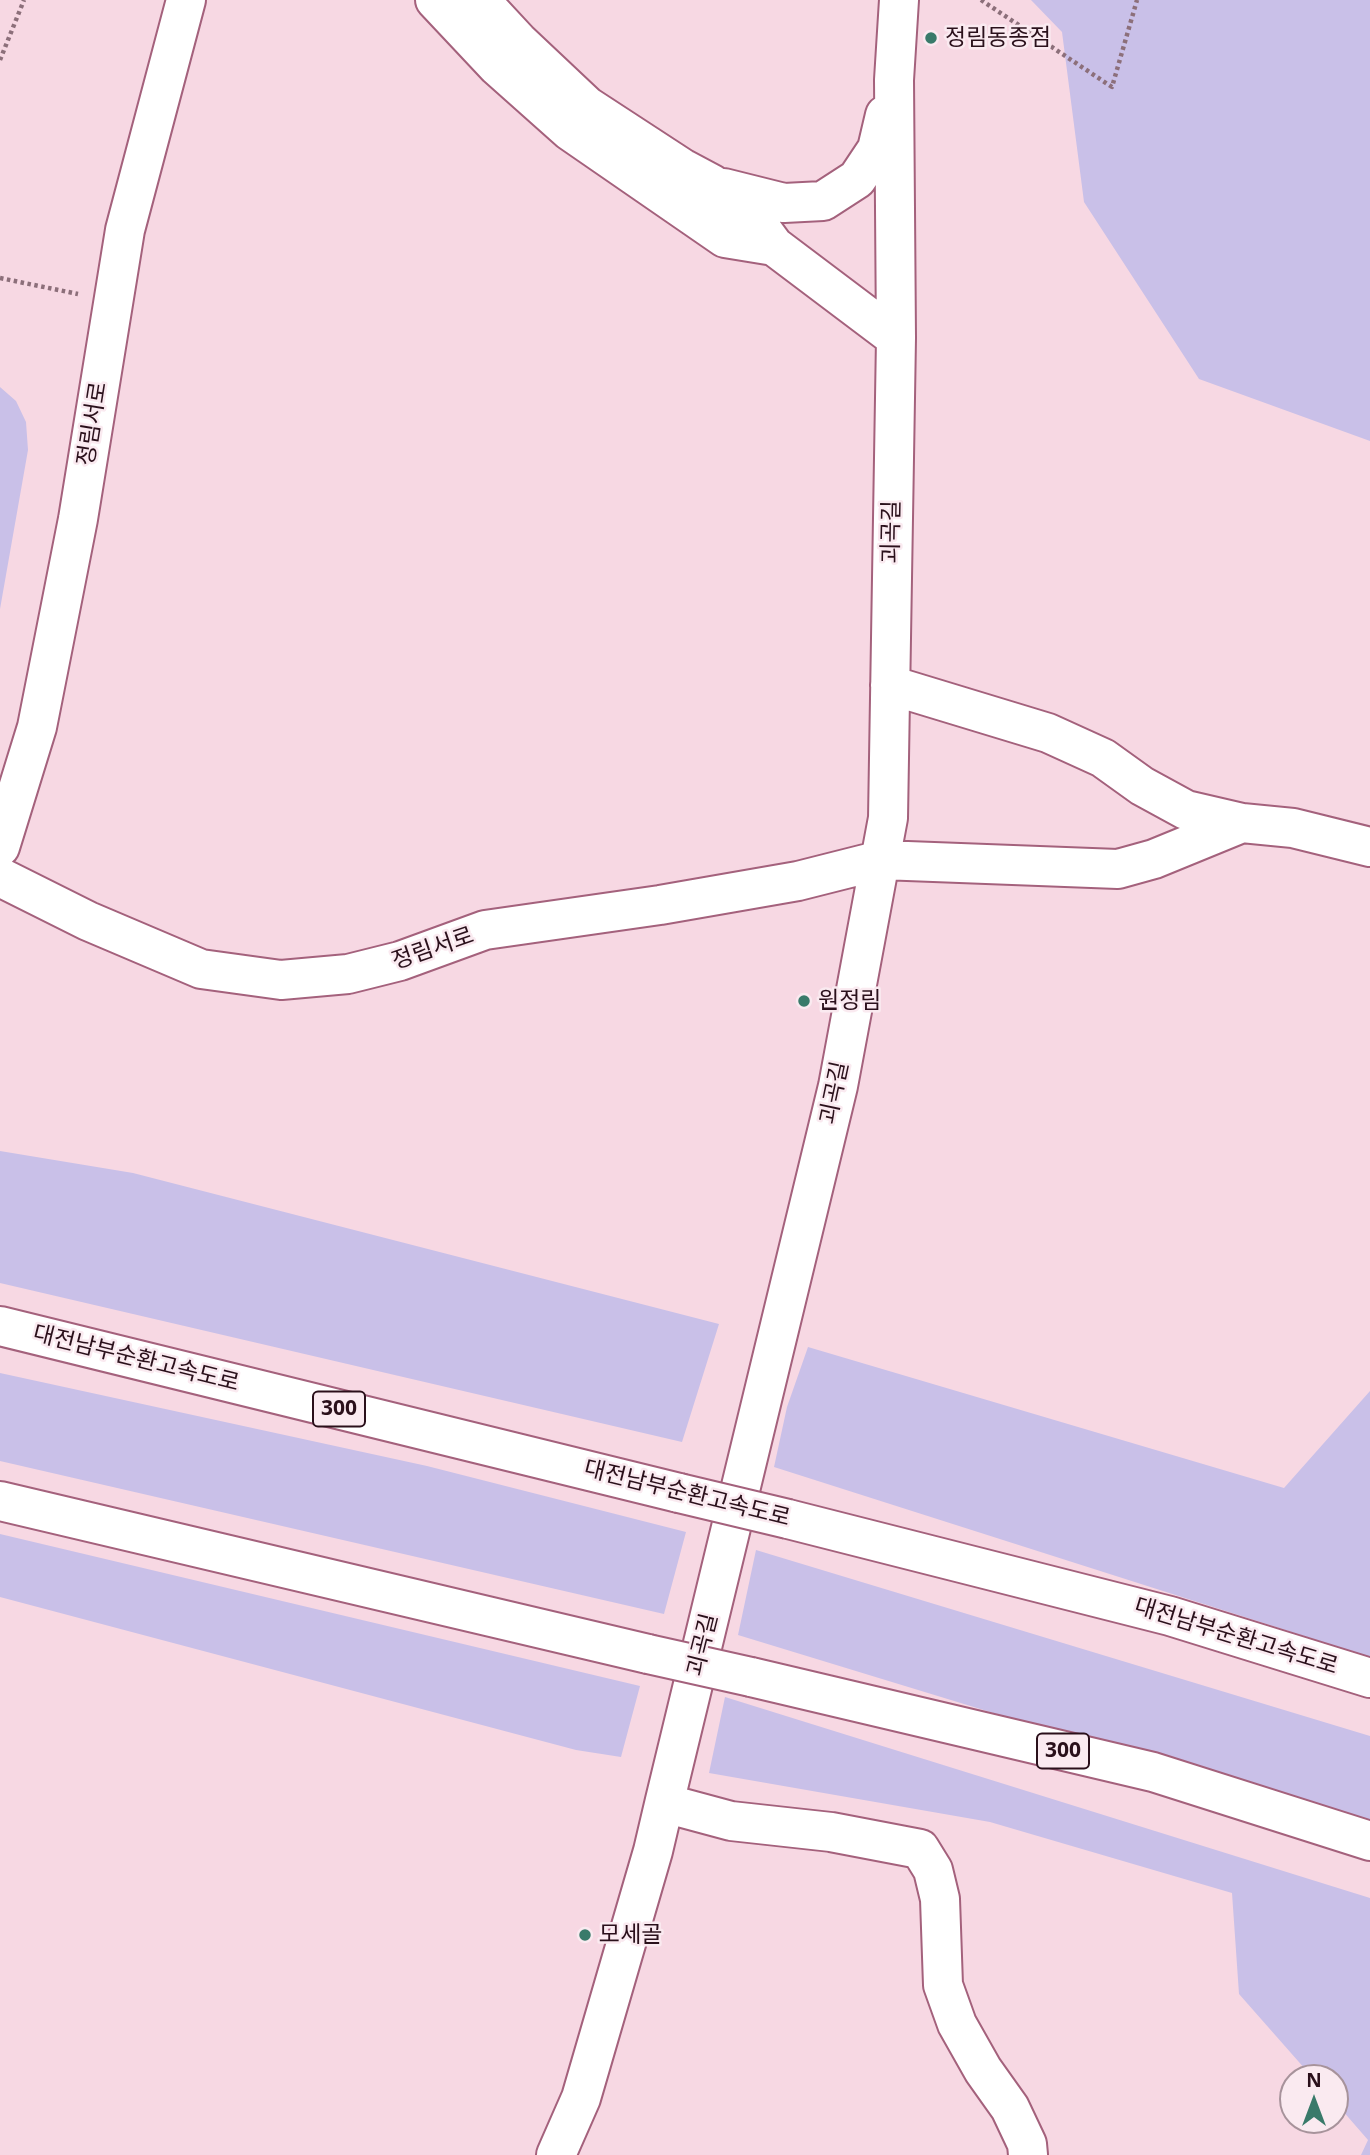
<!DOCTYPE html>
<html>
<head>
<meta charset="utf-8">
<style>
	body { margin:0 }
	#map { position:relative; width:1370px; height:2155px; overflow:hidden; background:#f7d8e3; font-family:"Noto Sans",sans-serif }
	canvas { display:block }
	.north { position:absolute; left:1279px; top:2064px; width:70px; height:70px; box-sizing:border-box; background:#faeaf0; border:2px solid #a7939b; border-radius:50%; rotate:0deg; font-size:19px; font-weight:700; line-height:28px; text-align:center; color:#2a101b }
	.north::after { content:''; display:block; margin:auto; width:24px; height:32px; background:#397a6a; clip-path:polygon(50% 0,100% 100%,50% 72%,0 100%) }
</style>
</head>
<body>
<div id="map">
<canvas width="1370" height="2155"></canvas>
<div class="north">N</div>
</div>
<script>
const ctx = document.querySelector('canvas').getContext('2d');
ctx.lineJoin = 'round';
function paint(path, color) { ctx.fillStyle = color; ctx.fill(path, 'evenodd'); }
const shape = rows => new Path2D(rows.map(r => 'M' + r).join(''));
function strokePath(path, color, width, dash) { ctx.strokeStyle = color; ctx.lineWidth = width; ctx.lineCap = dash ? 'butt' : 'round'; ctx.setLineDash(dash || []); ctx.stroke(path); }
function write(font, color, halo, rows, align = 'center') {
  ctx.font = font + ' "Noto Sans","Noto Sans KR",sans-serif'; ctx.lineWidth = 5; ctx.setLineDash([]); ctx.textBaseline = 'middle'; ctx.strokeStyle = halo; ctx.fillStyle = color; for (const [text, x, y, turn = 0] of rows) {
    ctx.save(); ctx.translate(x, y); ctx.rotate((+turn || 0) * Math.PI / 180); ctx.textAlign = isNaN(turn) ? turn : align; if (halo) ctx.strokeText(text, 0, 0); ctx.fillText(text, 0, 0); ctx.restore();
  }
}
paint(shape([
	[1031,0,1370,0,1370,441,1199,379,1084,202,1062,32],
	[0,387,16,401,26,422,28,450,0,609],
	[0,1151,133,1173,719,1324,682,1442,0,1283],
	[808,1347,1284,1488,1370,1391,1370,1657,774,1467,787,1407],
	[0,1373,427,1466,686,1532,664,1614,0,1461],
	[0,1534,640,1686,621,1757,576,1750,0,1597],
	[756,1550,1370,1736,1370,1828,738,1635],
	[725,1697,1370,1898,1370,2155,1361,2155,1368,2140,1335,2102,1335,2078,1313,2078,1239,1994,1232,1893,990,1822,709,1773]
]), '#c9c0e8');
const minor = shape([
	[435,0,497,66,570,131,725,238,774,246],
	[480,0,518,41,587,106,682,168,712,184,752,216,774,246,896,338],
	[724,188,784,203,823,201,857,179,877,149,885,115],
	[890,685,1048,733,1103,758,1142,786,1186,810,1242,823],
	[0,847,37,727,78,519,125,230,186,0],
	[0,877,88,921,201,969,281,980,348,974,400,961,485,930,660,905,798,881,881,860,1118,869,1154,859,1242,823,1293,828,1370,847],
	[665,1800,679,1807,731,1821,831,1832,920,1849,933,1870,940,1899,943,1985,957,2024,983,2070,1010,2108,1027,2144,1028,2155],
	[556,2155,581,2098,653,1851,665,1800,838,1086,888,818,896,338,894,80,899,0]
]);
const highway = shape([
	[0,1326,679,1493],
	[0,1501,648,1654],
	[788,1519,1170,1616,1370,1678],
	[751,1677,1153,1772,1370,1841]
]);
strokePath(minor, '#a4617c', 42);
strokePath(highway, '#a4617c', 42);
strokePath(shape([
	[981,0,1112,87,1137,0],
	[0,60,24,0],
	[0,278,78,294]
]), '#8c6f7a', 4.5, [3.5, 3.5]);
strokePath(minor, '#fff', 38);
strokePath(highway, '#fff', 38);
const highwayBridge = shape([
	[679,1493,788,1519],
	[648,1654,751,1677]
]);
strokePath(highwayBridge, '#a4617c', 42, []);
strokePath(highwayBridge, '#fff', 38);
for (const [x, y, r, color] of [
	[931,38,7,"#397a6a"],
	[804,1001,7,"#397a6a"],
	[585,1935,7,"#397a6a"]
]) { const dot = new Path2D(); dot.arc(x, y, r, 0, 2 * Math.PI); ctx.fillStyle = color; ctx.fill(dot); strokePath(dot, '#faeaf0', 2.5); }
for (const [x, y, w] of [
	[339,1409,52],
	[1063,1751,52]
]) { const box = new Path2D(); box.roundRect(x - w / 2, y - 17.5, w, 35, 5); ctx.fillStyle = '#faeaf0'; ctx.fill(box); strokePath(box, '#2a101b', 2); }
write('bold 21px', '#2a101b', null, [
	["300",339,1409],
	["300",1063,1751]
]);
write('23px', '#2a101b', '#faeaf0', [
	["정림동종점",945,38],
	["원정림",818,1001],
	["모세골",599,1935]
], 'left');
write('23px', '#2a101b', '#faeaf0', [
	["정림서로",93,424,-81],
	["괴곡길",892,532,-89],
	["정림서로",433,949,-19],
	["괴곡길",835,1093,-78],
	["대전남부순환고속도로",136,1359,14],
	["대전남부순환고속도로",687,1494,14],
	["대전남부순환고속도로",1236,1637,17],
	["괴곡길",703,1645,-76]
]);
</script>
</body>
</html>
